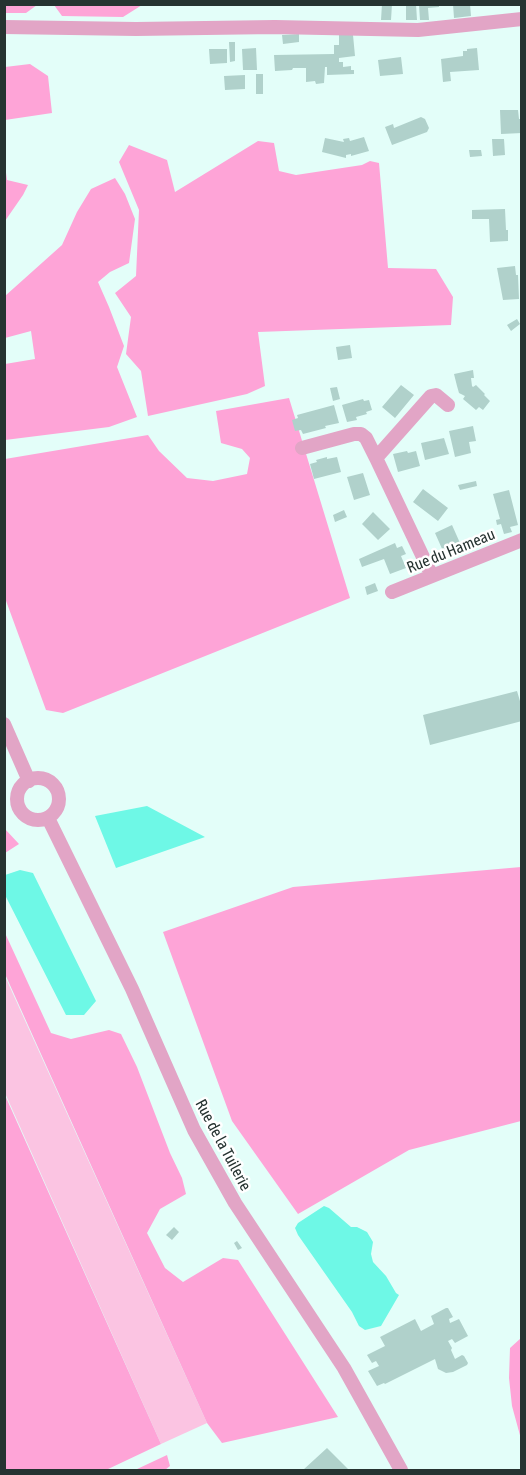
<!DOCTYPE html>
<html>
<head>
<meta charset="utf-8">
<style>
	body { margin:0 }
	#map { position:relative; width:526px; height:1475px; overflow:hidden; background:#e3fef9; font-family:"Asap Condensed",sans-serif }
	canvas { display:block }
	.frame { position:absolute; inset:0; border:6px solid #263331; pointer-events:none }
</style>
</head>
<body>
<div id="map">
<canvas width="526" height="1475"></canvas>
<div class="frame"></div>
</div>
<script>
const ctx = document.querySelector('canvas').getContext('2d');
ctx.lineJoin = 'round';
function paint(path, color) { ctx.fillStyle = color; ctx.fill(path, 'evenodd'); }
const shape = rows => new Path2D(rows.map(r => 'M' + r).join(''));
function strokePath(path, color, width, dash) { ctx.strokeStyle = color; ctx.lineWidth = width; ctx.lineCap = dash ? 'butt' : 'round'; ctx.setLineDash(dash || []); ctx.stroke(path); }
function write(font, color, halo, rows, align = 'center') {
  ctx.font = font + ' "Asap Condensed",sans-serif'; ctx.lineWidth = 5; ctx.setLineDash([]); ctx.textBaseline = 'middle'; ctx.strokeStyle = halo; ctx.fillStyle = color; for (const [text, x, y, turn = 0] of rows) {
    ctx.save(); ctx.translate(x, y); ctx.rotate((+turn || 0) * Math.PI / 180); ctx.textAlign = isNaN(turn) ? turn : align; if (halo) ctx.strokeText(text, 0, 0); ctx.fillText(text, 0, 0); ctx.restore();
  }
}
paint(shape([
	[4,974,207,1423,161,1444,5,1093]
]), '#fbc4e2');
paint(shape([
	[4,5,5,4,37,5,26,13,5,13],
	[54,5,142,5,123,17,62,16],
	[30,64,48,76,52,113,5,120,5,67],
	[258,141,274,143,279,171,296,175,362,165,370,161,379,163,388,268,436,269,453,297,451,325,258,332,265,386,247,394,148,416,141,371,126,354,131,317,115,293,136,276,139,210,119,162,129,145,167,160,175,192],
	[4,158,7,180,28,185,23,195,5,221],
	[115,178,125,194,135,219,129,263,110,272,98,282,109,307,124,346,117,367,137,417,109,427,5,440,5,364,35,359,31,331,5,338,5,296,62,245,77,212,91,189],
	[289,398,350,598,63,713,46,710,5,598,5,459,148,435,159,451,187,478,213,481,247,474,250,458,242,449,221,443,216,411],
	[5,829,19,844,5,853],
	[521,867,521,1121,409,1150,298,1214,232,1121,163,932,293,887],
	[5,933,51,1033,71,1039,109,1030,121,1034,137,1067,170,1153,182,1178,186,1194,160,1209,147,1233,165,1268,183,1282,223,1258,238,1260,338,1417,222,1443,207,1423,5,974],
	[4,1093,161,1444,106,1470,5,1470],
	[521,1338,521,1439,512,1406,509,1378,510,1348],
	[167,1455,170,1466,165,1470,135,1470]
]), '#fea4d7');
paint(shape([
	[147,806,205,837,116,868,95,816],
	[20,870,33,873,96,1001,84,1015,66,1015,5,895,5,875],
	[324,1206,329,1208,351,1227,357,1227,367,1232,373,1242,371,1254,373,1262,386,1276,396,1293,399,1295,381,1326,365,1330,359,1326,352,1312,298,1235,295,1228,298,1223]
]), '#6ef8e6');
paint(shape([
	[382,4,392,4,391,20,381,20],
	[406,4,416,4,417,20,406,20],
	[453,4,470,4,471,16,454,18],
	[419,5,439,5,439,7,428,8,429,20,420,20],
	[299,34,299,42,283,44,282,35],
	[339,35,353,35,355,56,339,58,339,62,343,62,343,67,351,66,351,70,354,70,354,74,327,75,327,67,325,67,324,83,316,84,315,81,306,82,306,68,293,68,292,70,275,71,274,55,334,54,334,45,339,45],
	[229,42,235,42,235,61,230,62],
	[256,48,257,70,243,70,242,49],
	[477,48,479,70,450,72,451,81,443,82,441,59,463,56,463,51,467,51,467,49],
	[209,49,227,49,227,63,210,64],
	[401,57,403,74,380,76,378,60],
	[256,74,263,74,263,94,256,94],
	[245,75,245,89,225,90,224,76],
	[500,110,518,110,519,119,521,119,522,133,501,134],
	[421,117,425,119,429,128,427,132,392,145,385,127,393,124,394,128],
	[364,137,369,151,351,156,351,154,346,155,346,158,322,152,325,138,344,142,343,139,349,138,350,141],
	[492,139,504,139,505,155,493,156],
	[469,150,481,150,482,156,470,157],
	[505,209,506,230,508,230,508,241,490,242,489,219,472,219,472,210],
	[515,266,516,275,518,275,519,299,503,300,497,268],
	[517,319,520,324,511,331,507,325],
	[350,345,352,358,338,360,336,347],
	[473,370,474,378,471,378,472,386,473,387,476,385,485,394,484,395,490,401,483,410,479,407,476,410,463,399,465,396,459,393,457,386,454,374],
	[401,385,414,395,395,418,382,407],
	[337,387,340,399,333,401,330,388],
	[363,399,364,401,369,400,372,410,366,412,367,414,356,417,357,420,347,422,342,405],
	[334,405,339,423,325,426,326,428,303,434,301,430,295,431,292,420,298,418,297,415],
	[473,426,476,441,469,442,471,453,455,457,449,431],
	[444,438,449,454,425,460,421,443],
	[407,451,408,453,416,451,420,466,398,472,393,454],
	[327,457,327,459,337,457,341,472,314,479,310,464,317,462,316,460],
	[363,473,370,495,354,500,347,477],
	[476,481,477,486,460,490,458,485],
	[423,489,448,508,438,521,413,502],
	[509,490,518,525,510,527,512,532,504,534,501,524,497,525,496,520,500,519,493,494],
	[344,510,347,517,335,522,333,515],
	[373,512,390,529,378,540,362,524],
	[452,525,460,543,443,551,435,533],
	[395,543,397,548,402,546,406,554,401,556,406,568,390,574,384,559,362,567,359,559],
	[375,583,378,591,367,595,365,587],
	[517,691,522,708,522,721,430,745,423,715],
	[174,1227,179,1232,172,1240,166,1235],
	[237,1241,242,1248,238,1250,234,1243],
	[446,1308,448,1308,453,1317,449,1319,450,1323,459,1319,468,1336,455,1343,452,1339,448,1341,452,1348,451,1350,455,1359,462,1355,464,1356,468,1363,467,1365,453,1372,446,1373,438,1369,435,1359,385,1384,384,1383,377,1386,368,1371,379,1366,376,1361,372,1363,367,1355,385,1346,380,1337,415,1319,421,1331,434,1324,431,1316],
	[327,1448,349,1470,303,1470]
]), '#b0d1cb');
strokePath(shape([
	[4,27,136,29,275,27,418,30,522,19],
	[302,448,354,434,361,434,366,438,376,458],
	[432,576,376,458,431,396,436,395,448,405],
	[392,592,522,540],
	[4,724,29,781],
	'17 799a21 21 0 1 1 42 0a21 21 0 1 1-42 0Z',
	[48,818,132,989,194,1130,235,1203,344,1368,401,1470]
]), '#e2a5c6', 14);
write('16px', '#263331', '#fff', [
	["Rue du Hameau",451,551,-22],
	["Rue de la Tuilerie",223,1145,62]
]);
</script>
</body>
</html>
